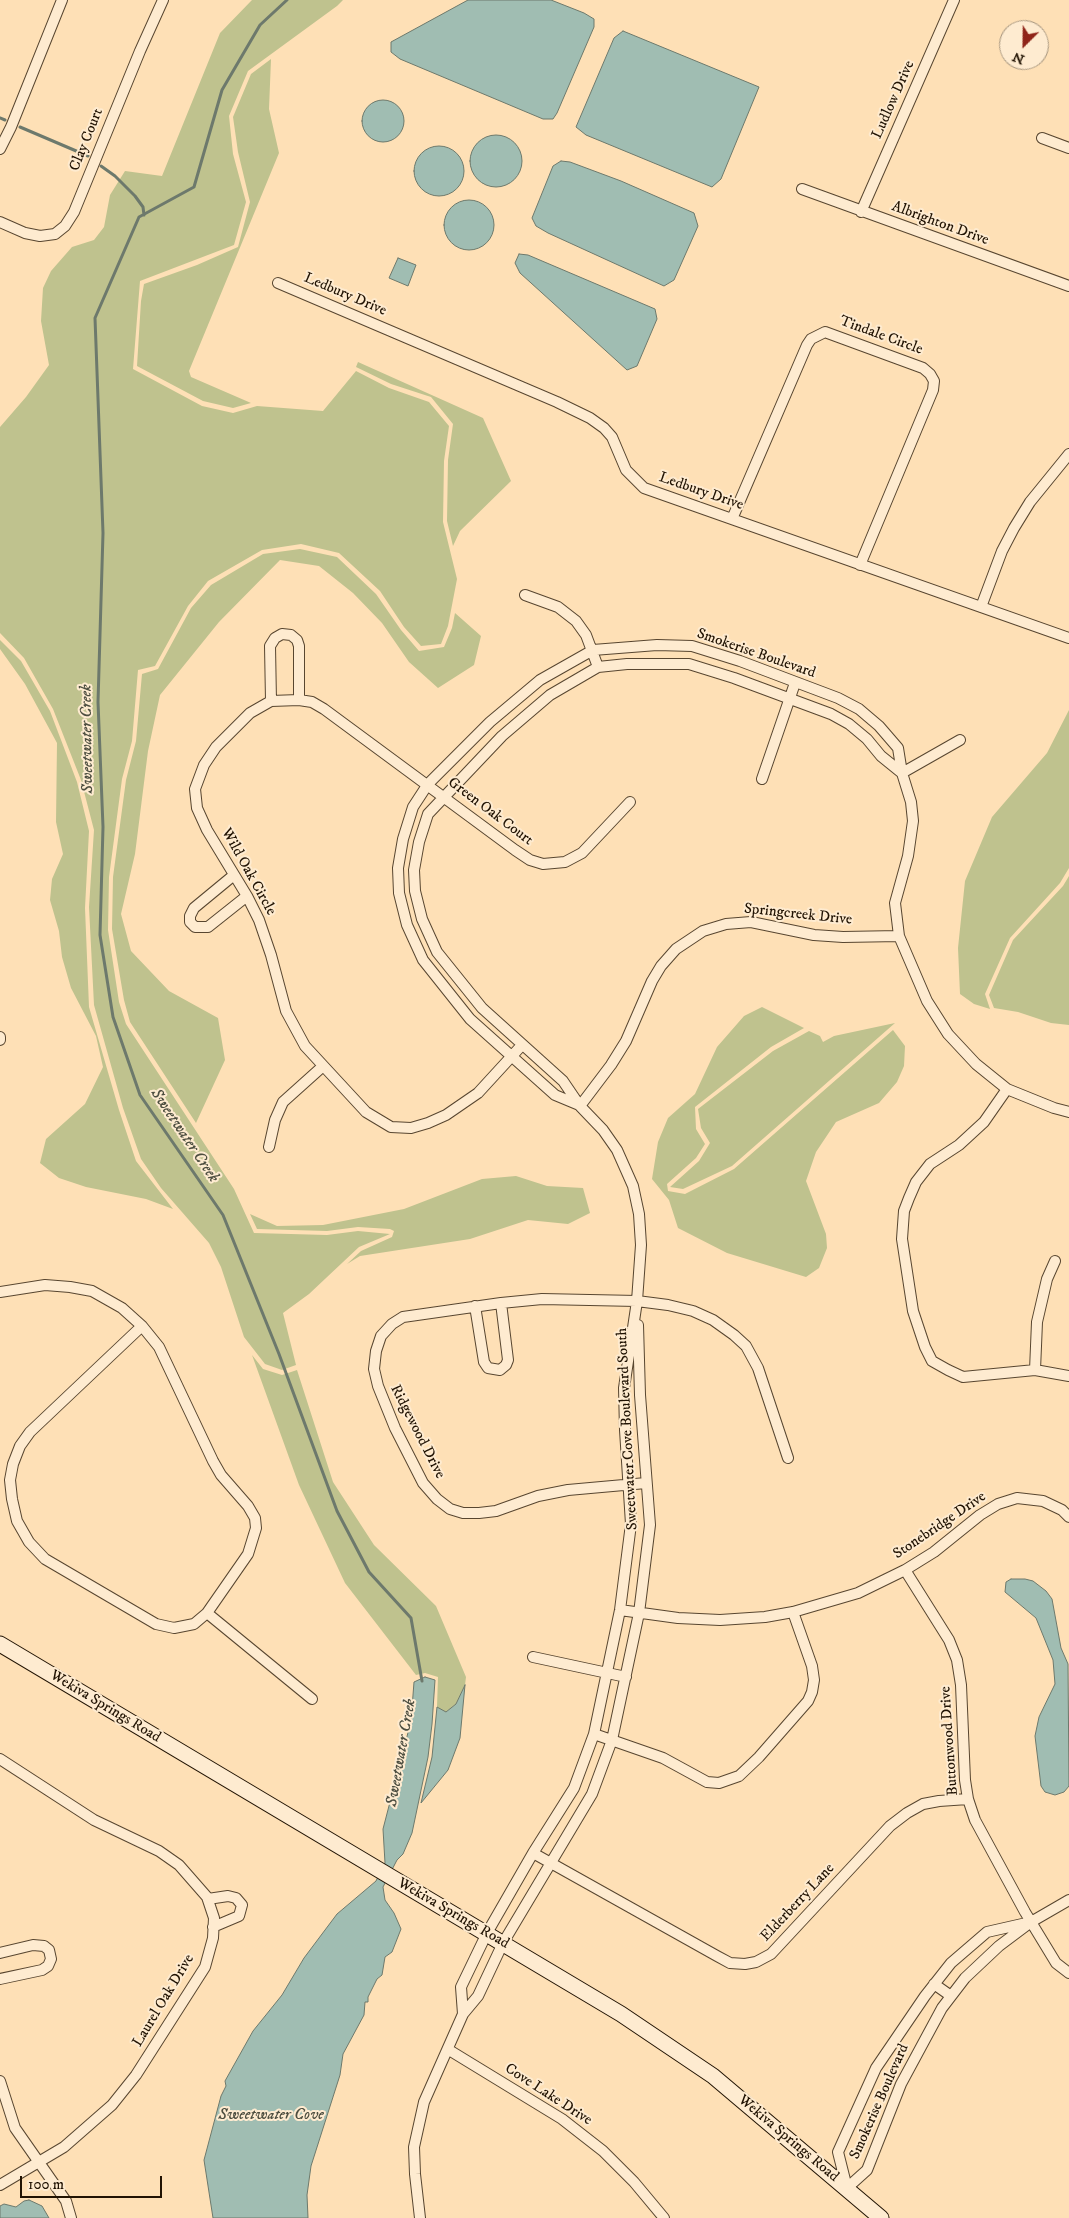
<!DOCTYPE html>
<html>
<head>
<meta charset="utf-8">
<style>
	body { margin:0 }
	#map { position:relative; width:1069px; height:2218px; overflow:hidden; background:#fee0b6; font-family:"IM FELL DW Pica",serif }
	canvas { display:block }
	.north { position:absolute; left:999px; top:20px; width:50px; height:50px; box-sizing:border-box; background:#feebd0; border:1px solid #a6957e; border-radius:50%; rotate:203deg; font-size:14px; font-weight:700; line-height:20px; text-align:center; color:#211303 }
	.north::after { content:''; display:block; margin:auto; width:18px; height:22px; background:#8f2418; clip-path:polygon(50% 0,100% 100%,50% 72%,0 100%) }
	.scale { position:absolute; left:20px; top:2176px; width:142px; height:22px; box-sizing:border-box; border:2px solid #211303; border-top:0; padding-left:6px; font-size:15px; line-height:18px; white-space:nowrap; color:#211303; -webkit-text-stroke:4px #feebd0; paint-order:stroke }
</style>
</head>
<body>
<div id="map">
<canvas width="1069" height="2218"></canvas>
<div class="north">N</div>
<div class="scale">100 m</div>
</div>
<script>
const ctx = document.querySelector('canvas').getContext('2d');
ctx.lineJoin = 'round';
function paint(path, color) { ctx.fillStyle = color; ctx.fill(path, 'evenodd'); }
const shape = rows => new Path2D(rows.map(r => 'M' + r).join(''));
function strokePath(path, color, width, dash) { ctx.strokeStyle = color; ctx.lineWidth = width; ctx.lineCap = dash ? 'butt' : 'round'; ctx.setLineDash(dash || []); ctx.stroke(path); }
function write(font, color, halo, rows, align = 'center') {
  ctx.font = font + ' "IM FELL DW Pica",serif'; ctx.lineWidth = 4; ctx.setLineDash([]); ctx.textBaseline = 'middle'; ctx.strokeStyle = halo; ctx.fillStyle = color; for (const [text, x, y, turn = 0] of rows) {
    ctx.save(); ctx.translate(x, y); ctx.rotate((+turn || 0) * Math.PI / 180); ctx.textAlign = isNaN(turn) ? turn : align; if (halo) ctx.strokeText(text, 0, 0); ctx.fillText(text, 0, 0); ctx.restore();
  }
}
paint(shape([
	[252,0,343,0,337,6,248,71,229,116,233,154,246,202,234,245,140,281,133,369,202,406,233,413,257,406,323,411,356,371,389,388,429,402,449,426,444,461,443,522,457,579,448,626,441,644,421,646,404,627,380,591,339,553,301,544,262,550,208,581,188,606,155,666,138,670,132,741,122,779,109,877,108,930,119,1002,126,1024,234,1189,254,1233,327,1235,358,1231,390,1234,359,1247,309,1294,283,1313,296,1365,282,1370,265,1364,244,1337,221,1267,209,1243,161,1188,141,1159,123,1108,94,1005,89,907,94,830,81,780,53,709,24,658,0,633,0,427,26,397,49,365,41,321,43,288,51,271,72,247,94,240,104,227,110,195,125,171,162,176,220,33],
	[271,59,269,109,279,153,189,371,191,377,251,403,233,408,203,401,137,366,141,301,144,284,197,265,238,247,250,202,238,152,233,117,251,74],
	[358,362,483,418,511,481,460,531,453,546,447,521,448,460,453,424,431,397,391,384,356,367],
	[300,549,337,557,376,594,401,630,419,651,444,647,452,628,455,613,481,636,474,665,438,688,409,662,382,623,353,593,319,566,280,560,219,622,160,695,148,751,135,854,121,914,131,951,169,991,218,1018,225,1060,196,1123,130,1022,124,1000,112,929,113,877,126,780,136,741,142,674,158,669,191,608,211,585,263,554],
	[0,640,21,661,50,711,77,782,89,831,85,908,89,1007,119,1110,136,1161,173,1209,146,1199,86,1187,59,1178,40,1163,46,1139,85,1104,103,1067,96,1036,71,988,62,957,59,931,50,900,52,879,63,854,56,822,57,743,25,684,0,649],
	[1069,710,1069,868,1060,883,1010,938,985,994,990,1009,974,1004,960,994,958,948,965,881,992,817,1047,753],
	[1069,876,1069,1025,1051,1023,1018,1012,994,1008,989,995,1013,940,1063,886],
	[762,1007,804,1028,771,1047,695,1107,696,1129,705,1144,696,1158,667,1184,668,1191,685,1194,734,1169,893,1030,905,1046,904,1066,897,1082,879,1103,836,1122,816,1152,806,1181,826,1234,827,1248,819,1268,806,1277,727,1253,678,1228,669,1200,652,1179,658,1142,668,1118,695,1094,717,1047,744,1016],
	[895,1023,732,1166,683,1189,670,1187,699,1161,710,1143,701,1128,698,1109,773,1051,809,1031,820,1036,823,1042,834,1036],
	[516,1176,547,1186,583,1188,590,1213,568,1224,528,1220,470,1239,360,1256,347,1264,361,1251,392,1237,394,1231,390,1229,358,1227,327,1231,257,1229,250,1214,277,1226,323,1225,404,1209,482,1179],
	[252,1355,263,1369,282,1375,297,1370,333,1482,374,1545,436,1606,466,1677,465,1685,456,1704,445,1713,437,1707,438,1677,425,1673,416,1675,345,1583,299,1485]
]), '#bfc28e');
const water = shape([
	[468,0,551,0,584,13,594,19,594,27,557,113,553,119,543,119,400,59,391,52,391,42,468,0],
	[623,31,759,87,721,179,712,187,586,135,576,127,614,38,623,31],
	'362 121a21 21 0 1 1 42 0a21 21 0 1 1-42 0Z',
	'470 161a26 26 0 1 1 52 0a26 26 0 1 1-52 0Z',
	'414 171a25 25 0 1 1 50 0a25 25 0 1 1-50 0Z',
	[561,161,570,162,621,181,694,213,698,226,674,280,664,286,548,233,536,226,532,218,553,166,561,161],
	'444 225a25 25 0 1 1 50 0a25 25 0 1 1-50 0Z',
	[519,254,528,255,655,309,657,319,637,366,627,370,520,273,515,263,519,254],
	[398,258,416,265,408,286,389,278,398,258],
	[1011,1579,1025,1579,1033,1581,1046,1591,1052,1599,1061,1648,1068,1664,1069,1786,1064,1792,1055,1795,1045,1792,1041,1786,1035,1736,1039,1717,1055,1684,1053,1660,1036,1618,1005,1592,1006,1582,1011,1579],
	[425,1677,435,1680,432,1724,428,1757,412,1833,403,1854,397,1860,383,1887,385,1900,394,1913,401,1929,392,1952,385,1957,382,1975,377,1979,368,1997,368,2002,365,2002,364,2015,343,2054,340,2075,311,2166,307,2195,308,2218,213,2218,204,2160,221,2096,226,2086,225,2081,253,2031,282,1995,304,1958,337,1914,376,1881,385,1863,383,1829,411,1721,414,1682,425,1677],
	[465,1685,460,1738,448,1770,421,1803,432,1757,437,1707,446,1712,456,1704,465,1685],
	[29,2200,42,2206,49,2218,0,2218,0,2206,4,2204,16,2207,24,2201,29,2200]
]);
paint(water, '#a0bdb2');
strokePath(water, '#6d796c', 1);
strokePath(shape([
	[287,0,260,25,222,90,194,187,139,217,95,318,103,533,98,702,103,827,100,935,113,1017,140,1095,223,1215,279,1354,337,1511,369,1572,411,1618,422,1681],
	[0,118,5,120],
	[20,127,88,156],
	[101,166,115,176,135,196,143,207,144,215]
]), '#6d796c', 3);
const minor = shape([
	[1042,138,1069,148],
	[0,149,11,127,62,0],
	[802,189,1069,286],
	[861,212,954,0],
	[0,222,25,233,40,236,55,234,65,226,74,212,140,51,163,0],
	[278,283,557,402,590,418,604,428,612,437,626,470,644,488,1069,638],
	[732,519,807,345,811,339,825,332,923,368,930,374,934,381,933,390,860,565],
	[525,595,558,607,576,621,586,635,598,667],
	[981,607,1002,551,1014,528,1030,502,1069,454],
	[271,701,270,646,275,638,282,634,291,635,297,640,299,646,299,700],
	[902,773,960,740],
	[762,779,795,683],
	[234,875,194,908,190,916,190,922,195,927,208,927,247,896],
	[0,1037,0,1040],
	[522,1045,478,1093,446,1115,428,1123,411,1128,391,1127,366,1112,305,1046,286,1011,271,955,259,920,247,896,207,830,197,808,195,789,204,765,216,747,250,713,271,701,299,700,312,702,324,709,515,850,530,860,543,864,565,862,582,853,630,802],
	[1007,1089,984,1122,959,1145,930,1164,916,1182,909,1198,904,1211,902,1239,913,1311,925,1347,932,1361,948,1370,963,1377,1035,1370,1069,1376],
	[579,1105,555,1095,470,1019,423,960,407,925,399,893,398,868,403,839,413,807,428,784,490,722,540,680,593,650,657,645,692,646,740,661,838,698,859,709,879,726,898,748,902,773,911,802,913,821,908,856,895,903,899,936,927,1001,948,1034,976,1064,1007,1089,1054,1108,1069,1112],
	[580,1106,611,1065,626,1041,652,981,661,966,676,949,703,931,726,924,751,922,814,935,843,937,899,936],
	[269,1147,275,1120,283,1102,322,1067],
	[0,1292,45,1285,70,1287,92,1291,122,1308,142,1326,159,1347,213,1461,221,1475,248,1506,255,1518,256,1528,248,1554,207,1613,194,1624,174,1628,156,1624,45,1559,29,1542,17,1521,12,1499,10,1480,13,1464,20,1446,30,1432,142,1326],
	[475,1306,484,1362,488,1368,500,1370,506,1365,508,1360,501,1303],
	[1035,1370,1037,1322,1047,1279,1055,1261],
	[646,1483,568,1490,538,1496,496,1511,479,1513,463,1513,450,1509,437,1499,423,1483,395,1428,378,1386,374,1369,376,1351,381,1336,392,1324,403,1317,501,1303,542,1299,637,1301,668,1305,693,1311,713,1320,734,1335,746,1346,758,1368,788,1458],
	[905,1570,949,1640,957,1660,961,1685,965,1780,968,1799,975,1820,1025,1912,1056,1963,1069,1973],
	[620,1610,678,1618,720,1620,765,1617,793,1612,858,1593,905,1570,934,1552,980,1515,998,1504,1017,1498,1043,1501,1062,1510,1069,1517],
	[207,1613,312,1699],
	[533,1657,626,1677],
	[594,1734,663,1758,707,1782,719,1783,739,1776,759,1757,808,1701,812,1692,814,1680,812,1666,793,1612],
	[0,1759,94,1820,159,1851,179,1865,207,1897,214,1918,213,1938,205,1967,136,2075,112,2105,64,2147,0,2185],
	[533,1853,717,1956,730,1963,745,1964,756,1962,771,1954,890,1826,907,1813,923,1804,939,1801,968,1799],
	[208,1899,228,1896,236,1898,242,1905,239,1916,213,1927],
	[1031,1922,987,1932,951,1963,925,1996,876,2068,838,2152,847,2188,867,2170,901,2084,942,2008,965,1978,999,1946,1031,1922,1069,1900],
	[0,1953,33,1945,44,1946,49,1950,51,1959,48,1966,42,1970,0,1979],
	[934,1984,951,1996],
	[463,2014,461,1987,487,1933,533,1853,574,1788,594,1734,620,1610,631,1524,625,1430,624,1388,637,1301,641,1245,639,1214,633,1186,617,1150,603,1130,580,1106,563,1081,482,1008,437,952,422,919,415,891,414,870,419,842,428,814,502,736,550,695,598,667,627,664,689,664,734,678,831,714,849,724,867,739,881,756,902,773],
	[449,2050,562,2119,603,2151,634,2182,664,2218],
	[0,2081,15,2128,66,2201,71,2218],
	[420,2218,415,2174,414,2147,424,2102,463,2014,478,1996,503,1943,592,1794,612,1740,639,1613,650,1525,640,1395,638,1325]
]);
const secondary = shape([
	[0,1644,621,2014,713,2076,881,2218]
]);
strokePath(minor, '#584630', 12);
strokePath(secondary, '#211303', 17);
strokePath(minor, '#feebd0', 10);
strokePath(secondary, '#feebd0', 15);
write('15px', '#211303', '#feebd0', [
	["Ludlow Drive",894,100,-66],
	["Clay Court",87,140,-68],
	["Albrighton Drive",940,224,20],
	["Ledbury Drive",345,295,23],
	["Tindale Circle",881,336,20],
	["Ledbury Drive",701,492,19],
	["Smokerise Boulevard",756,654,19],
	["Green Oak Court",490,812,37],
	["Wild Oak Circle",248,872,61],
	["Springcreek Drive",798,915,6],
	["Sweetwater Cove Boulevard South",628,1429,-93],
	["Ridgewood Drive",417,1432,63],
	["Stonebridge Drive",940,1526,-34],
	["Wekiva Springs Road",105,1707,31],
	["Buttonwood Drive",950,1741,-94],
	["Elderberry Lane",798,1903,-47],
	["Wekiva Springs Road",453,1914,30],
	["Laurel Oak Drive",164,2001,-59],
	["Cove Lake Drive",548,2095,33],
	["Smokerise Boulevard",880,2102,-66],
	["Wekiva Springs Road",788,2139,40]
]);
write('italic 16px', '#4d4e40', '#feebd0', [
	["Sweetwater Creek",88,739,-91],
	["Sweetwater Creek",184,1136,56],
	["Sweetwater Creek",402,1753,-80],
	["Sweetwater Cove",271,2116]
]);
</script>
</body>
</html>
